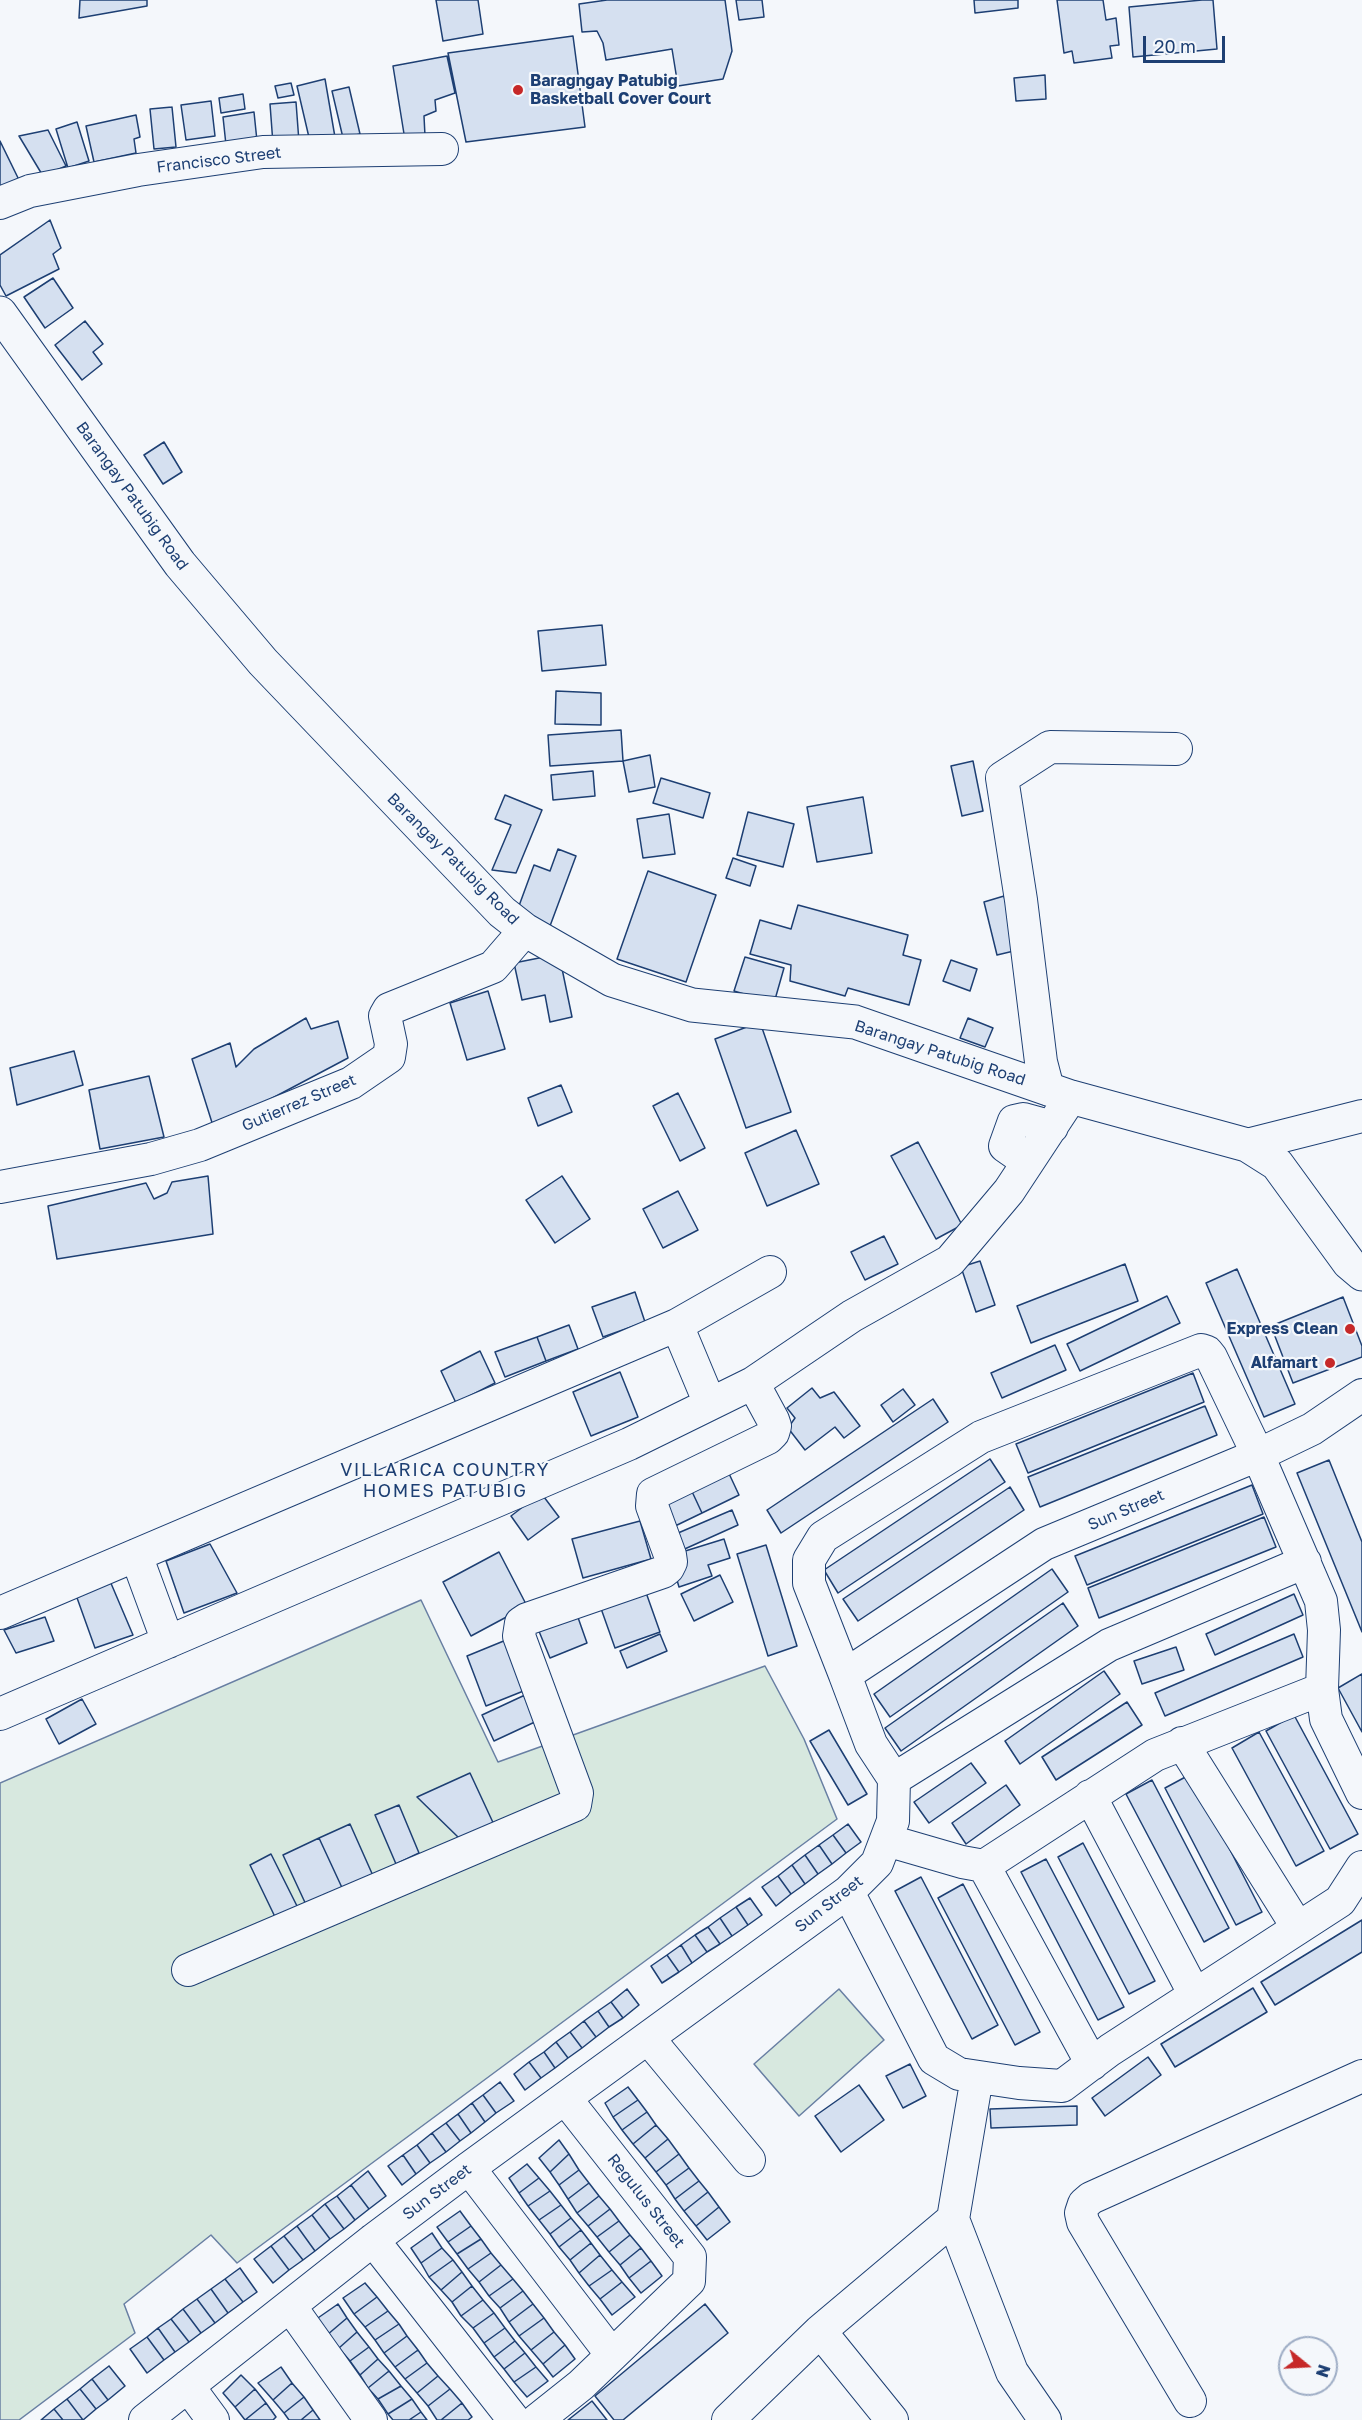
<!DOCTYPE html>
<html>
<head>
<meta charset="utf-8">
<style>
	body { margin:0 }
	#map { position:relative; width:1362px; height:2420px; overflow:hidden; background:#f4f7fb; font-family:"Golos Text",sans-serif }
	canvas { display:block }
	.north { position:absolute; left:1278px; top:2336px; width:60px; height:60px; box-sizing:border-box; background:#f4f7fb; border:2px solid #9eadc5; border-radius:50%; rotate:108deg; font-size:16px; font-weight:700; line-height:24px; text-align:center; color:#1d3f73 }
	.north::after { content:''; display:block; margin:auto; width:21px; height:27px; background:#c62828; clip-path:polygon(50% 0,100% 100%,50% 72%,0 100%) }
	.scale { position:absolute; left:1143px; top:36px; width:82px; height:27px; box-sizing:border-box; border:3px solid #1d3f73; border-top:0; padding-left:8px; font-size:18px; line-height:21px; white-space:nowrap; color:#1d3f73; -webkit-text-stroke:4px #f4f7fb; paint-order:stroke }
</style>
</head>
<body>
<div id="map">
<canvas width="1362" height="2420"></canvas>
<div class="north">N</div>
<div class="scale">20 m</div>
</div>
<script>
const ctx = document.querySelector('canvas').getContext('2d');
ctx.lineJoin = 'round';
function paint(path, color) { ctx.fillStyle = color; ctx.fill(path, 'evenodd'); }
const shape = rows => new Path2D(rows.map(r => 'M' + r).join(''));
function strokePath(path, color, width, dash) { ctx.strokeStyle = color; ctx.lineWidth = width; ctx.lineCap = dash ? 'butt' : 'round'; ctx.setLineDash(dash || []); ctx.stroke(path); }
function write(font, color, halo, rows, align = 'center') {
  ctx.font = font + ' "Golos Text",sans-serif'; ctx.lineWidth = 4.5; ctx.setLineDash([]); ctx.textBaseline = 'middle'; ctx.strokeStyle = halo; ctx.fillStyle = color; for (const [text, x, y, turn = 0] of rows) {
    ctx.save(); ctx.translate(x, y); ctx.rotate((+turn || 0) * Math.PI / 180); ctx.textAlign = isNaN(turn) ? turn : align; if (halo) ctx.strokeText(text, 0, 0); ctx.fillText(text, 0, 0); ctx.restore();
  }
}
const green = shape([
	[421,1600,498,1762,765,1666,804,1739,837,1819,237,2263,211,2235,124,2304,135,2333,19,2420,0,2420,0,1783,421,1600],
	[839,1989,884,2040,799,2116,754,2064,839,1989]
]);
paint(green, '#d7e8df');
strokePath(green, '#687fa3', 1.5);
const building = shape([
	[80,0,147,0,147,6,79,18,80,0],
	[436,0,478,0,483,34,443,41,436,0],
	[607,0,725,0,732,51,723,79,678,86,672,49,606,60,603,43,597,31,582,32,579,4,607,0],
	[736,0,762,0,764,17,739,20,736,0],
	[974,0,1018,0,1018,8,975,13,974,0],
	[1057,0,1103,0,1106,20,1116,18,1119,45,1110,46,1112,58,1074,63,1072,51,1064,53,1057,0],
	[1202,0,1213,0,1217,49,1133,57,1129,7,1202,0],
	[573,36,585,127,466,142,448,53,573,36],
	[447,56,455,93,435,100,436,111,424,116,425,136,405,140,393,66,447,56],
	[1045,75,1046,99,1016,101,1014,78,1045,75],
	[325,79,336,143,311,146,297,86,325,79],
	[291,83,294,95,278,98,275,86,291,83],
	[349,87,360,134,343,138,332,91,349,87],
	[243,94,245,109,221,113,219,98,243,94],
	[211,101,215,136,186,140,181,105,211,101],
	[296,102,299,142,273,144,270,104,296,102],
	[172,107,176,147,154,149,150,109,172,107],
	[254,112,257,141,226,145,223,117,254,112],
	[136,115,140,137,134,139,136,153,94,162,86,126,136,115],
	[77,122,89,161,68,168,56,129,77,122],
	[48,130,66,166,43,176,19,136,48,130],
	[0,141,21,184,0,191,0,141],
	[50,220,61,248,53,254,59,269,6,296,0,285,0,255,50,220],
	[53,278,73,308,45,328,24,297,53,278],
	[85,321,103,344,93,352,102,364,82,380,55,345,85,321],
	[164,442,182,472,163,484,144,455,164,442],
	[602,625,606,665,542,671,538,631,602,625],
	[556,691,601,693,601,725,555,724,556,691],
	[621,730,623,761,550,766,548,735,621,730],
	[650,755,655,787,629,792,623,761,650,755],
	[973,761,983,811,962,816,951,766,973,761],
	[593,771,595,796,553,800,551,775,593,771],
	[661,778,710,793,703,818,653,803,661,778],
	[505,795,542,810,516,873,492,870,511,825,495,819,505,795],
	[863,797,872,853,817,862,807,807,863,797],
	[748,812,794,824,783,867,737,855,748,812],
	[669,814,675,854,643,858,637,819,669,814],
	[558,849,576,856,550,926,516,914,534,865,550,871,558,849],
	[733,858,756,866,750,886,726,878,733,858],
	[648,871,716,895,686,982,617,959,648,871],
	[1004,896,1018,950,997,955,984,902,1004,896],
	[798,905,908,935,903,955,921,960,909,1005,848,988,845,996,790,981,791,965,750,954,760,920,791,929,798,905],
	[559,954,572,1017,550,1022,545,995,522,1000,514,963,559,954],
	[745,957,784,968,774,1003,734,991,745,957],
	[951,960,977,969,970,991,943,981,951,960],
	[488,991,505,1049,467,1060,450,1003,488,991],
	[306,1018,311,1029,338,1021,348,1058,214,1129,192,1059,230,1043,236,1067,254,1049,306,1018],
	[968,1018,993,1028,985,1047,960,1038,968,1018],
	[760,1022,791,1112,746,1128,715,1039,760,1022],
	[74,1051,83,1085,17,1105,10,1068,74,1051],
	[149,1076,164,1137,100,1149,89,1090,149,1076],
	[561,1085,572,1112,538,1126,528,1098,561,1085],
	[678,1093,705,1148,680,1161,653,1106,678,1093],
	[796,1130,819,1184,767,1206,745,1153,796,1130],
	[918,1142,962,1225,936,1239,891,1156,918,1142],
	[208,1176,213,1234,57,1259,48,1206,146,1183,154,1199,167,1193,172,1182,208,1176],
	[562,1176,590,1219,555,1243,526,1200,562,1176],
	[678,1191,698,1230,663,1248,643,1209,678,1191],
	[884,1236,898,1264,865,1280,851,1252,884,1236],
	[980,1261,995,1305,976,1312,961,1267,980,1261],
	[1125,1264,1138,1301,1031,1343,1017,1306,1125,1264],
	[1237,1269,1295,1404,1264,1417,1206,1283,1237,1269],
	[635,1292,645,1322,603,1337,592,1307,635,1292],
	[1167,1296,1180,1323,1080,1371,1067,1344,1167,1296],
	[1343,1297,1362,1346,1362,1357,1293,1383,1271,1326,1343,1297],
	[569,1325,578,1349,546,1361,537,1337,569,1325],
	[537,1337,546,1361,505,1377,495,1352,537,1337],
	[1055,1345,1066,1370,1002,1398,991,1373,1055,1345],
	[480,1351,495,1383,456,1403,441,1371,480,1351],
	[620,1372,638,1417,591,1436,573,1392,620,1372],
	[1193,1373,1204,1402,1028,1473,1016,1444,1193,1373],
	[812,1388,820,1398,834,1392,860,1426,844,1438,835,1427,805,1450,788,1428,795,1418,787,1408,812,1388],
	[903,1389,915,1405,893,1422,881,1405,903,1389],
	[933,1399,948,1422,781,1533,767,1510,933,1399],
	[1205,1406,1217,1435,1040,1507,1028,1477,1205,1406],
	[990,1459,1005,1482,838,1593,824,1570,990,1459],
	[1329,1460,1362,1542,1362,1632,1297,1473,1329,1460],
	[725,1465,739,1495,702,1513,688,1483,725,1465],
	[688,1483,702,1513,673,1527,660,1497,688,1483],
	[1252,1485,1263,1514,1087,1585,1075,1556,1252,1485],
	[1010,1487,1024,1510,858,1621,843,1599,1010,1487],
	[541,1493,559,1517,528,1540,511,1516,541,1493],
	[732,1510,738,1525,678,1552,671,1536,732,1510],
	[1264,1517,1276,1547,1099,1618,1088,1588,1264,1517],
	[640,1521,651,1559,583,1578,572,1539,640,1521],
	[724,1539,730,1558,708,1565,712,1576,679,1587,674,1570,686,1566,682,1552,724,1539],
	[210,1544,237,1593,184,1613,166,1561,210,1544],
	[766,1545,797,1646,768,1656,737,1554,766,1545],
	[499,1552,527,1606,471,1636,443,1582,499,1552],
	[1052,1569,1068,1592,890,1717,874,1694,1052,1569],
	[720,1575,733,1602,694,1621,681,1594,720,1575],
	[110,1581,133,1635,95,1648,76,1595,110,1581],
	[643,1584,660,1632,615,1648,598,1600,643,1584],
	[1294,1594,1303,1615,1215,1655,1206,1634,1294,1594],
	[1063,1603,1078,1626,901,1751,885,1728,1063,1603],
	[575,1609,587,1643,550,1658,536,1624,575,1609],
	[45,1617,54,1641,16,1653,4,1630,45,1617],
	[660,1634,667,1651,627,1668,620,1651,660,1634],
	[1294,1634,1303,1657,1165,1716,1155,1693,1294,1634],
	[511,1638,531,1688,486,1706,467,1656,511,1638],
	[1176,1647,1184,1670,1142,1684,1134,1661,1176,1647],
	[1104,1671,1120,1694,1020,1764,1005,1741,1104,1671],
	[1362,1674,1362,1732,1338,1688,1362,1674],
	[525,1695,537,1721,494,1741,482,1715,525,1695],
	[82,1699,96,1724,59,1744,46,1719,82,1699],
	[1127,1702,1142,1725,1056,1780,1042,1757,1127,1702],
	[1294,1715,1358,1834,1330,1849,1266,1731,1294,1715],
	[829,1730,867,1794,848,1805,810,1741,829,1730],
	[1259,1732,1324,1851,1296,1866,1232,1748,1259,1732],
	[971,1763,986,1783,929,1823,914,1802,971,1763],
	[470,1773,496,1829,459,1838,417,1797,470,1773],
	[1191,1774,1262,1912,1236,1925,1165,1788,1191,1774],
	[1152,1780,1229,1928,1204,1942,1126,1794,1152,1780],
	[1006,1785,1020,1805,966,1844,952,1823,1006,1785],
	[399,1805,419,1853,396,1864,375,1815,399,1805],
	[350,1824,374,1878,344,1892,319,1838,350,1824],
	[848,1824,861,1842,846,1853,833,1835,848,1824],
	[833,1835,846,1853,832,1864,819,1845,833,1835],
	[319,1838,344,1892,308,1909,283,1855,319,1838],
	[1083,1843,1155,1981,1129,1994,1058,1857,1083,1843],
	[819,1845,832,1864,818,1874,805,1855,819,1845],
	[271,1854,299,1910,277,1921,250,1865,271,1854],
	[805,1855,818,1874,805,1884,792,1865,805,1855],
	[1046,1859,1124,2007,1098,2020,1021,1872,1046,1859],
	[792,1865,805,1884,791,1894,778,1876,792,1865],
	[778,1876,791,1894,776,1906,762,1887,778,1876],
	[921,1877,998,2025,972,2039,895,1891,921,1877],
	[963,1884,1040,2032,1015,2045,938,1898,963,1884],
	[750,1898,762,1915,748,1925,736,1907,750,1898],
	[736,1907,748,1925,732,1936,720,1918,736,1907],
	[720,1918,732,1936,720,1944,708,1927,720,1918],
	[1362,1920,1362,1952,1275,2005,1261,1982,1362,1920],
	[708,1927,720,1944,707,1952,695,1935,708,1927],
	[695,1935,707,1952,692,1963,681,1945,695,1935],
	[681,1945,692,1963,679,1972,667,1955,681,1945],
	[667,1955,679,1972,662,1983,651,1966,667,1955],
	[1253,1988,1267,2012,1175,2067,1161,2044,1253,1988],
	[627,1989,639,2005,623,2018,611,2002,627,1989],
	[611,2002,623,2018,609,2027,598,2011,611,2002],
	[598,2011,609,2027,596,2037,584,2021,598,2011],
	[584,2021,596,2037,582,2048,570,2032,584,2021],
	[570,2032,582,2048,568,2058,556,2042,570,2032],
	[556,2042,568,2058,555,2068,544,2052,556,2042],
	[544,2052,555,2068,541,2078,529,2062,544,2052],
	[1148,2057,1161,2075,1105,2116,1092,2098,1148,2057],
	[529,2062,541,2078,525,2090,514,2074,529,2062],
	[910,2064,926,2096,903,2108,886,2076,910,2064],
	[500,2082,514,2101,496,2113,483,2095,500,2082],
	[859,2085,884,2120,841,2152,815,2116,859,2085],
	[628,2087,638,2100,613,2117,605,2103,628,2087],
	[483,2095,496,2113,485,2122,472,2103,483,2095],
	[638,2100,647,2112,622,2130,613,2117,638,2100],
	[472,2103,485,2122,471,2133,458,2114,472,2103],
	[1077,2106,1077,2125,991,2128,990,2109,1077,2106],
	[647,2112,656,2125,633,2144,622,2130,647,2112],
	[458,2114,471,2133,460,2141,446,2123,458,2114],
	[446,2123,460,2141,446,2152,432,2133,446,2123],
	[656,2125,668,2139,645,2158,633,2144,656,2125],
	[432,2133,446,2152,430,2163,417,2145,432,2133],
	[668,2139,679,2154,656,2172,645,2158,668,2139],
	[559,2140,569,2154,550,2172,539,2158,559,2140],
	[417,2145,430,2163,416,2174,403,2155,417,2145],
	[569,2154,579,2170,559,2185,550,2172,569,2154],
	[679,2154,689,2168,666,2185,656,2172,679,2154],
	[403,2155,416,2174,402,2185,388,2166,403,2155],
	[527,2164,539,2178,519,2193,509,2178,527,2164],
	[689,2168,699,2181,675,2199,666,2185,689,2168],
	[579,2170,589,2183,568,2199,559,2185,579,2170],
	[368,2171,386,2196,369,2209,351,2185,368,2171],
	[539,2178,550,2191,528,2206,519,2193,539,2178],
	[699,2181,708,2192,684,2211,675,2199,699,2181],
	[589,2183,599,2196,577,2213,568,2199,589,2183],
	[351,2185,369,2209,355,2220,337,2196,351,2185],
	[550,2191,561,2205,539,2220,528,2206,550,2191],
	[708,2192,719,2207,696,2226,684,2211,708,2192],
	[337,2196,355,2220,344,2229,325,2204,337,2196],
	[599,2196,610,2209,588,2226,577,2213,599,2196],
	[325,2204,344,2229,330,2239,312,2215,325,2204],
	[561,2205,571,2218,550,2234,539,2220,561,2205],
	[719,2207,730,2222,707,2240,696,2226,719,2207],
	[610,2209,619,2221,597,2237,588,2226,610,2209],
	[460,2211,471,2226,448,2242,437,2227,460,2211],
	[312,2215,330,2239,315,2251,297,2226,312,2215],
	[571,2218,581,2230,559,2247,550,2234,571,2218],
	[619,2221,630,2235,609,2252,597,2237,619,2221],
	[297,2226,315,2251,303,2260,284,2236,297,2226],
	[471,2226,481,2239,457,2254,448,2242,471,2226],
	[581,2230,591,2243,570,2260,559,2247,581,2230],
	[432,2233,442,2248,421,2263,411,2248,432,2233],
	[630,2235,641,2248,620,2265,609,2252,630,2235],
	[284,2236,303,2260,289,2270,271,2246,284,2236],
	[481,2239,491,2253,468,2269,457,2254,481,2239],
	[591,2243,600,2255,579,2273,570,2260,591,2243],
	[271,2246,289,2270,273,2283,254,2259,271,2246],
	[442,2248,453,2260,429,2277,421,2263,442,2248],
	[641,2248,651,2261,629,2278,620,2265,641,2248],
	[491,2253,501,2265,479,2282,468,2269,491,2253],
	[600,2255,612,2270,589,2286,579,2273,600,2255],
	[453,2260,462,2272,441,2290,429,2277,453,2260],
	[651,2261,662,2276,641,2293,629,2278,651,2261],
	[501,2265,513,2279,489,2296,479,2282,501,2265],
	[240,2268,257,2292,243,2302,225,2279,240,2268],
	[612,2270,622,2282,600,2299,589,2286,612,2270],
	[462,2272,472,2286,452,2302,441,2290,462,2272],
	[225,2279,243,2302,228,2313,211,2289,225,2279],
	[513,2279,523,2291,500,2308,489,2296,513,2279],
	[622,2282,635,2297,612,2315,600,2299,622,2282],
	[365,2283,377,2297,354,2314,343,2298,365,2283],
	[472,2286,483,2300,461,2316,452,2302,472,2286],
	[211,2289,228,2313,215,2323,197,2299,211,2289],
	[523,2291,533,2304,509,2322,500,2308,523,2291],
	[377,2297,388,2311,365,2327,354,2314,377,2297],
	[197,2299,215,2323,201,2333,183,2309,197,2299],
	[483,2300,494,2313,473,2328,461,2316,483,2300],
	[338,2304,347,2318,327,2335,315,2320,338,2304],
	[533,2304,544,2318,519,2336,509,2322,533,2304],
	[705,2304,728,2333,623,2420,614,2420,595,2396,705,2304],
	[183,2309,201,2333,189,2342,171,2319,183,2309],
	[388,2311,399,2324,375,2340,365,2327,388,2311],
	[494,2313,505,2328,484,2343,473,2328,494,2313],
	[347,2318,357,2332,339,2348,327,2335,347,2318],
	[544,2318,554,2332,531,2350,519,2336,544,2318],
	[171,2319,189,2342,175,2352,158,2328,171,2319],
	[399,2324,407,2336,384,2353,375,2340,399,2324],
	[158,2328,175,2352,164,2360,147,2337,158,2328],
	[505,2328,515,2341,494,2357,484,2343,505,2328],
	[357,2332,369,2347,350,2361,339,2348,357,2332],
	[554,2332,565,2345,543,2364,531,2350,554,2332],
	[407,2336,418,2350,395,2367,384,2353,407,2336],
	[147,2337,164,2360,147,2373,130,2349,147,2337],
	[515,2341,525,2353,504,2369,494,2357,515,2341],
	[565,2345,575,2359,553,2377,543,2364,565,2345],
	[369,2347,378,2359,360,2375,350,2361,369,2347],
	[418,2350,427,2363,405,2379,395,2367,418,2350],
	[525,2353,536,2367,514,2382,504,2369,525,2353],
	[378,2359,389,2371,368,2388,360,2375,378,2359],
	[427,2363,438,2376,417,2393,405,2379,427,2363],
	[109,2366,125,2386,108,2400,92,2379,109,2366],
	[281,2367,292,2383,273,2400,258,2383,281,2367],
	[536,2367,548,2381,527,2397,514,2382,536,2367],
	[389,2371,401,2386,378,2399,368,2388,389,2371],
	[241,2375,255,2389,235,2407,223,2393,241,2375],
	[438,2376,450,2389,428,2406,417,2393,438,2376],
	[92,2379,108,2400,96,2409,80,2389,92,2379],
	[292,2383,304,2397,284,2413,273,2400,292,2383],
	[401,2386,412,2399,388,2414,378,2399,401,2386],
	[80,2389,96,2409,83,2420,67,2399,80,2389],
	[255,2389,266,2403,245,2420,235,2407,255,2389],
	[450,2389,462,2403,441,2420,437,2420,428,2406,450,2389],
	[304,2397,313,2410,301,2420,289,2420,284,2413,304,2397],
	[67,2399,83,2420,63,2420,54,2409,67,2399],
	[412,2399,421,2412,409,2420,393,2420,388,2414,412,2399],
	[592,2401,607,2420,568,2420,592,2401],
	[266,2403,276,2417,273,2420,245,2420,266,2403],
	[462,2403,472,2417,468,2420,441,2420,462,2403],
	[54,2409,63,2420,41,2420,54,2409],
	[313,2410,320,2420,301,2420,313,2410],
	[421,2412,427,2420,409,2420,421,2412]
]);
paint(building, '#d5e0f0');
strokePath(building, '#1d3f73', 1.5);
const minor = shape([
	[0,203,30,191,138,170,263,152,442,149],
	[1048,1089,1041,1062,1021,900,1002,778,1050,747,1176,749],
	[1247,1145,1362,1116],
	[1028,1162,1005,1146,1014,1121,1023,1119,1052,1127],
	[0,1187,151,1159,200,1145,351,1083,389,1057,391,1044,385,1016,389,1009,493,967,525,930],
	[677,1325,710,1404],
	[136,1555,168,1642],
	[0,1613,677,1325,770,1272],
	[845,1675,809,1583,809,1560,823,1537,981,1437,1201,1350,1207,1352,1211,1357,1258,1455,1321,1601,1324,1630,1322,1689,1326,1719,1362,1793],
	[0,1714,629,1444,753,1383,852,1316,950,1261,1009,1191,1071,1097],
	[1182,1743,1298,1928],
	[894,1779,1109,1645,1305,1562],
	[1090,1796,1195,1995],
	[886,1840,962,1862,984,1866,1155,1755,1322,1689],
	[984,1866,1092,2064],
	[848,1892,934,2059,959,2074,1019,2083,1062,2086,1110,2050,1340,1901,1362,1867],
	[188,1970,575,1805,577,1793,519,1636,521,1623,527,1619,663,1572,668,1568,671,1562,670,1555,652,1506,653,1494,768,1438,773,1433,775,1426,773,1420,753,1383],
	[648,2038,749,2160],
	[469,2168,612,2355],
	[953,2219,1012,2372,1045,2420],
	[373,2240,514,2420],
	[290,2306,371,2420],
	[820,2331,892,2420],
	[188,2386,213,2420],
	[1190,2401,1083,2222,1081,2213,1084,2204,1091,2198,1362,2076],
	[145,2420,373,2240,469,2168,848,1892,877,1863,893,1821,894,1779,871,1744,845,1675,1044,1544,1258,1455,1312,1429,1362,1395],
	[537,2420,581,2385,689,2281,690,2257,565,2098],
	[728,2420,820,2331,953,2219,977,2077]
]);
const major = shape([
	[0,313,180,564,263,662,502,912,525,930,612,980,692,1005,855,1022,1071,1097,1247,1145,1277,1164,1349,1263,1362,1274]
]);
strokePath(minor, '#1d3f73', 34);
strokePath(major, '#1d3f73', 35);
strokePath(minor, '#f4f7fb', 32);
strokePath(major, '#f4f7fb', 33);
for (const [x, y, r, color] of [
	[518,90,6,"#c62828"],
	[1350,1329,6,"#c62828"],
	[1330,1363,6,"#c62828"]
]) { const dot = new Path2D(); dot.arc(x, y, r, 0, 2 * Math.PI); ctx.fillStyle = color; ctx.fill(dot); strokePath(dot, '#f4f7fb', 2); }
write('bold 16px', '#1d3f73', '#f4f7fb', [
	["Baragngay Patubig",530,81,"left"],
	["Basketball Cover Court",530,99,"left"],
	["Express Clean",1338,1329],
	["Alfamart",1318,1363]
], 'right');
write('16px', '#1d3f73', '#f4f7fb', [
	["Francisco Street",219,160,-7],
	["Barangay Patubig Road",132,496,54],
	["Barangay Patubig Road",453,859,45],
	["Barangay Patubig Road",940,1053,18],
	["Gutierrez Street",299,1103,-23],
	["Sun Street",1126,1510,-23],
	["Sun Street",829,1904,-38],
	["Sun Street",437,2192,-37],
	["Regulus Street",646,2201,52]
]);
ctx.letterSpacing = '1.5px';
write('18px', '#1d3f73', '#f4f7fb', [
	["VILLARICA COUNTRY",445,1470],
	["HOMES PATUBIG",445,1491]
]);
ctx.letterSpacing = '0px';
</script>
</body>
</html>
